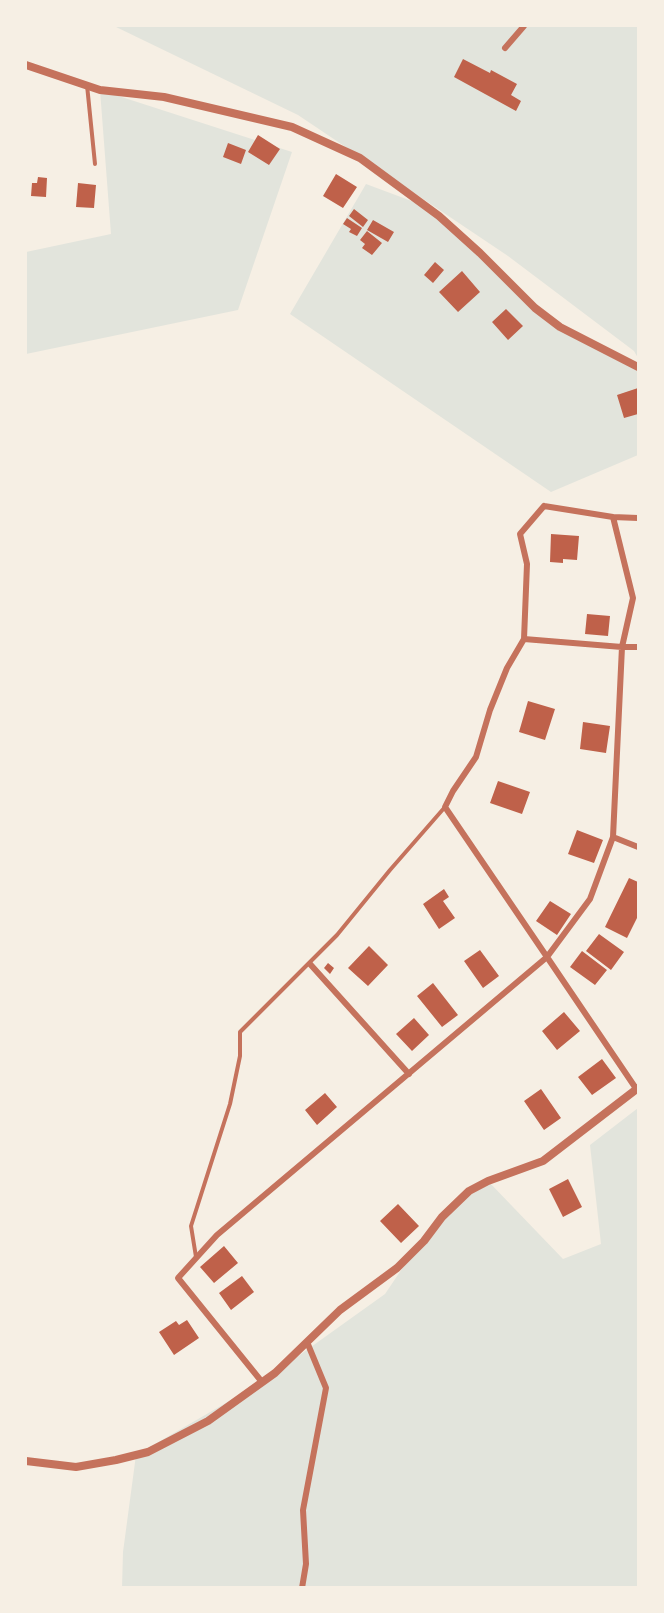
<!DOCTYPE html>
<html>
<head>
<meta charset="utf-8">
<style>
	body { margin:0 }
	#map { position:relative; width:664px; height:1613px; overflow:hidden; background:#f6efe4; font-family:"DM Sans",sans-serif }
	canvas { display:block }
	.frame { position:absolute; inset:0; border:27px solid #f6efe4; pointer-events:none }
</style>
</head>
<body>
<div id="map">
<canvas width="664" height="1613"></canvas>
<div class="frame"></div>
</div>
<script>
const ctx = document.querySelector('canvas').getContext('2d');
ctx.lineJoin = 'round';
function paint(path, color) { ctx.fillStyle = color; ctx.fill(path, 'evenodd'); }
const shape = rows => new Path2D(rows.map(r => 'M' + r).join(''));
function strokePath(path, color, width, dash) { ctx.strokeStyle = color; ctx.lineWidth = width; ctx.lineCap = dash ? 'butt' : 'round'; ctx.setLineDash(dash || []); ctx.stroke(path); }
paint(shape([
	[114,26,638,26,638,358,634,351,508,256,298,115],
	[100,90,292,152,238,310,26,354,26,252,111,234],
	[366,184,425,206,547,318,638,367,638,455,551,492,290,314],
	[638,1108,638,1587,122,1588,123,1552,136,1455,262,1382,385,1294,414,1251,453,1206,488,1181,563,1259,601,1244,590,1145]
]), '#e2e4dc');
paint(shape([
	[463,59,490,73,491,70,517,84,511,95,521,101,516,111,454,77],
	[258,135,280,149,269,165,248,152],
	[228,143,246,150,241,164,223,157],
	[336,174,357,187,343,208,323,196],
	[38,177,47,178,46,197,31,196,32,183,37,183],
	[78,183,96,185,94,208,76,207],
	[354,209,368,220,363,227,349,216],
	[347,218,362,228,357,236,349,232,351,229,343,224],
	[373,220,394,232,388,242,367,230],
	[367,231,382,243,372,255,362,248,365,244,360,240],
	[435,262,444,270,433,283,424,275],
	[462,271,480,292,458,312,439,292],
	[506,309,523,326,508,340,492,322],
	[638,388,638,414,624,418,617,395],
	[551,534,579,536,577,560,563,559,563,563,550,562],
	[587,614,610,616,608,636,585,634],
	[528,701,555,709,545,740,519,732],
	[583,722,610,726,606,753,580,749],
	[498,781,530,792,522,814,490,803],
	[577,830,603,840,594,863,568,854],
	[629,878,638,882,638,916,627,938,605,927],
	[444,889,449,897,443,901,455,918,439,929,423,904],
	[550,901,571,914,557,935,536,921],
	[599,934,624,952,611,970,586,951],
	[369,946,388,965,368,986,348,968],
	[480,950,499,976,483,988,464,961],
	[582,951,607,970,595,985,570,967],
	[328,963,334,968,330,974,324,968],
	[433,983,458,1015,442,1027,417,996],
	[564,1012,580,1031,557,1050,542,1031],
	[414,1018,429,1035,412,1051,396,1034],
	[602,1059,616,1078,592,1095,578,1077],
	[541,1089,561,1118,544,1130,524,1101],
	[325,1093,337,1107,317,1125,305,1110],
	[568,1179,582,1207,563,1217,549,1189],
	[398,1204,419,1226,401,1243,380,1221],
	[224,1246,238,1263,214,1283,200,1267],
	[242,1276,254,1292,231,1310,219,1293],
	[187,1320,199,1338,174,1355,159,1332,176,1321,179,1325]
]), '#bf614a');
strokePath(shape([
	[87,85,95,164],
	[196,1257,191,1226,230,1104,240,1056,240,1032,337,935,390,870,445,807]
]), '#c5725c', 4);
strokePath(shape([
	[505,48,524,26],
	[544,506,613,517,633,598,622,647,524,639,527,564,520,534,544,506],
	[613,517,638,518],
	[524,639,507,668,490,710,476,757,453,791,445,807,547,957,590,899,613,837],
	[638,647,622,647,613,837,638,847],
	[310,964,409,1074],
	[262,1382,178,1278,217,1235,547,957,637,1090],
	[302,1588,306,1564,303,1510,326,1388,307,1342]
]), '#c5725c', 6);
strokePath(shape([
	[26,65,100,90,164,97,292,127,360,158,439,216,480,253,535,308,560,327,638,367],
	[26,1461,76,1467,116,1460,148,1452,208,1421,275,1373,340,1310,397,1268,424,1241,442,1217,469,1191,488,1181,543,1161,638,1088]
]), '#c5725c', 8);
</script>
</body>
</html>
